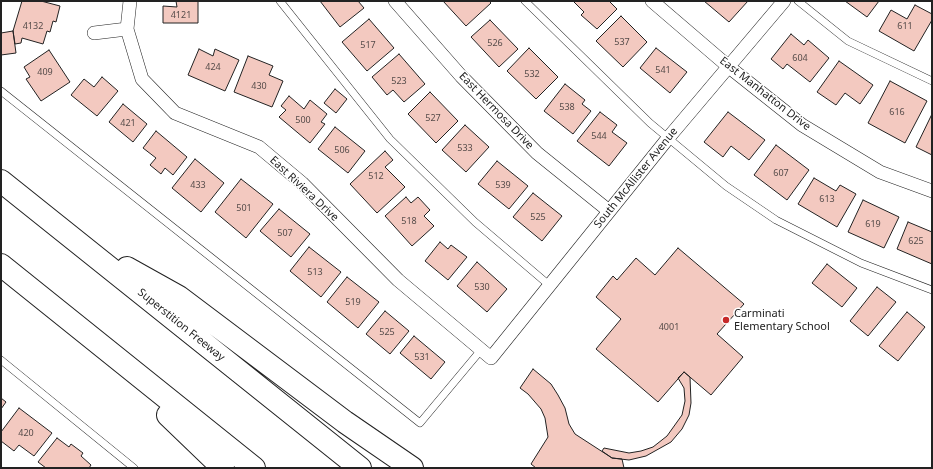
<!DOCTYPE html>
<html>
<head>
<meta charset="utf-8">
<style>
	body { margin:0 }
	#map { position:relative; width:933px; height:469px; overflow:hidden; background:#fff; font-family:"Noto Sans",sans-serif }
	canvas { display:block }
	.frame { position:absolute; inset:0; border:2px solid #222; pointer-events:none }
</style>
</head>
<body>
<div id="map">
<canvas width="933" height="469"></canvas>
<div class="frame"></div>
</div>
<script>
const ctx = document.querySelector('canvas').getContext('2d');
ctx.lineJoin = 'round';
function paint(path, color) { ctx.fillStyle = color; ctx.fill(path, 'evenodd'); }
const shape = rows => new Path2D(rows.map(r => 'M' + r).join(''));
function strokePath(path, color, width, dash) { ctx.strokeStyle = color; ctx.lineWidth = width; ctx.lineCap = dash ? 'butt' : 'round'; ctx.setLineDash(dash || []); ctx.stroke(path); }
function write(font, color, halo, rows, align = 'center') {
  ctx.font = font + ' "Noto Sans",sans-serif'; ctx.lineWidth = 3; ctx.setLineDash([]); ctx.textBaseline = 'middle'; ctx.strokeStyle = halo; ctx.fillStyle = color; for (const [text, x, y, turn = 0] of rows) {
    ctx.save(); ctx.translate(x, y); ctx.rotate((+turn || 0) * Math.PI / 180); ctx.textAlign = isNaN(turn) ? turn : align; if (halo) ctx.strokeText(text, 0, 0); ctx.fillText(text, 0, 0); ctx.restore();
  }
}
const building = shape([
	[22,1,41,1,60,6,56,22,53,21,50,32,47,31,43,44,22,38,21,43,15,44,13,31,22,1],
	[176,1,198,1,198,23,163,23,163,6,177,7,176,1],
	[320,1,358,1,364,8,340,27,320,1],
	[443,1,489,1,491,3,466,26,443,1],
	[573,1,609,1,617,9,597,29,581,15,584,12,573,1],
	[704,1,748,1,729,22,704,1],
	[845,1,879,1,867,17,845,1],
	[915,5,932,14,932,20,914,51,879,31,891,10,907,19,915,5],
	[621,16,647,42,623,67,596,41,621,16],
	[369,19,394,48,367,71,342,42,369,19],
	[490,20,518,49,499,67,471,37,490,20],
	[13,31,16,53,1,55,1,33,13,31],
	[791,34,804,45,808,40,829,58,810,82,787,64,783,69,771,59,791,34],
	[529,48,558,77,536,99,507,71,529,48],
	[656,48,687,72,670,93,640,68,656,48],
	[199,49,213,56,215,49,239,60,225,91,188,75,199,49],
	[49,50,70,82,41,101,26,79,30,77,24,67,49,50],
	[399,54,425,84,404,102,393,90,387,95,372,77,399,54],
	[248,56,273,66,269,75,283,81,272,107,234,92,248,56],
	[839,61,873,85,860,104,845,93,836,105,817,92,839,61],
	[102,77,118,91,97,116,71,95,84,79,94,87,102,77],
	[890,81,927,101,905,143,868,123,890,81],
	[565,84,585,100,582,104,591,111,573,134,544,111,565,84],
	[335,89,347,99,336,113,324,103,335,89],
	[430,92,458,121,436,143,408,114,430,92],
	[289,96,304,109,310,100,327,114,321,122,325,124,310,143,279,117,286,110,281,106,289,96],
	[123,104,147,124,133,142,109,122,123,104],
	[600,112,617,125,612,132,627,143,609,166,577,141,600,112],
	[728,112,765,140,749,160,731,146,723,157,704,142,728,112],
	[932,114,932,155,916,147,932,114],
	[465,125,489,147,466,172,442,150,465,125],
	[335,127,365,151,348,173,318,149,335,127],
	[156,131,187,157,173,175,165,168,161,174,150,165,156,158,143,148,156,131],
	[776,145,809,170,787,200,754,175,776,145],
	[385,151,393,160,385,167,405,187,377,213,350,184,385,151],
	[195,159,224,183,201,212,172,188,195,159],
	[497,161,528,186,509,209,478,184,497,161],
	[814,178,836,191,840,185,856,194,837,227,798,204,814,178],
	[241,179,273,204,246,238,215,212,241,179],
	[533,193,562,216,542,241,513,217,533,193],
	[406,197,411,203,418,197,430,210,424,216,434,226,412,246,385,216,406,197],
	[863,200,899,217,884,248,848,232,863,200],
	[279,209,310,234,291,257,260,231,279,209],
	[908,222,932,232,932,264,897,249,908,222],
	[440,242,448,249,451,245,467,257,448,280,425,261,440,242],
	[309,247,341,272,321,297,290,271,309,247],
	[678,248,744,304,717,334,743,357,711,395,684,372,658,402,596,349,621,319,596,297,613,276,617,280,636,258,655,275,678,248],
	[477,262,507,289,487,312,457,286,477,262],
	[827,264,857,288,842,307,812,283,827,264],
	[347,277,379,302,358,328,327,302,347,277],
	[877,287,896,302,868,336,850,321,877,287],
	[385,311,409,331,390,354,366,334,385,311],
	[907,312,925,327,898,361,879,346,907,312],
	[414,336,445,362,431,379,400,353,414,336],
	[533,369,551,384,558,395,565,408,569,424,575,434,612,458,622,459,624,468,536,468,531,464,548,437,545,418,541,409,528,394,520,388,533,369],
	[684,372,690,377,691,403,689,415,682,429,671,442,646,456,629,460,612,458,602,451,604,448,629,453,641,451,653,447,667,436,682,415,685,401,684,388,678,378,684,372],
	[1,398,6,402,1,409,1,398],
	[19,408,52,433,34,456,19,445,14,451,1,441,1,432,19,408],
	[57,438,69,447,71,444,83,453,81,456,91,465,89,468,46,468,38,462,57,438]
]);
paint(building, '#f3c9c0');
strokePath(building, '#222', 1);
const service = shape([
	[280,1,390,139,475,222,549,285],
	[525,1,650,123,726,186,776,220,861,263,932,290],
	[798,1,848,41,932,81],
	[1,91,420,423,481,350],
	[1,360,134,468]
]);
const minor = shape([
	[130,1,127,29,142,79,175,113,259,147,302,183,398,280,491,358,669,137,784,1],
	[395,1,461,76,537,153,609,211],
	[652,1,729,67,802,125,880,172,932,191],
	[94,33,127,29]
]);
const motorway = shape([
	[1,181,360,468],
	[1,265,254,468],
	[127,268,179,297,345,422,412,468],
	[168,415,223,468]
]);
strokePath(service, '#222', 8);
strokePath(minor, '#222', 14);
strokePath(motorway, '#222', 24);
strokePath(service, '#fff', 7);
strokePath(minor, '#fff', 13);
strokePath(motorway, '#fff', 22);
for (const [x, y, r, color] of [
	[726,320,4,"#c62828"]
]) { const dot = new Path2D(); dot.arc(x, y, r, 0, 2 * Math.PI); ctx.fillStyle = color; ctx.fill(dot); strokePath(dot, '#fff', 1.5); }
write('9px', '#564c4a', null, [
	["4121",181,15],
	["4132",33,26],
	["611",905,26],
	["537",622,42],
	["526",495,43],
	["517",368,45],
	["604",800,58],
	["424",213,67],
	["541",663,70],
	["409",45,72],
	["532",532,74],
	["523",399,81],
	["430",259,86],
	["538",567,107],
	["616",897,112],
	["527",433,118],
	["500",303,120],
	["421",128,123],
	["544",599,136],
	["533",465,148],
	["506",342,150],
	["607",781,173],
	["512",376,176],
	["433",198,185],
	["539",503,185],
	["613",827,199],
	["501",244,208],
	["525",538,217],
	["518",409,221],
	["619",873,224],
	["507",285,233],
	["625",916,241],
	["513",315,272],
	["530",482,287],
	["519",353,302],
	["4001",669,327],
	["525",387,332],
	["531",422,357],
	["420",26,433]
]);
write('11px', '#222', '#fff', [
	["East Manhatton Drive",765,94,38],
	["East Hermosa Drive",496,111,46],
	["South McAllister Avenue",636,178,-51],
	["East Riviera Drive",304,189,43],
	["Superstition Freeway",181,325,39]
]);
write('11px', '#222', '#fff', [
	["Carminati",734,314],
	["Elementary School",734,327]
], 'left');
</script>
</body>
</html>
